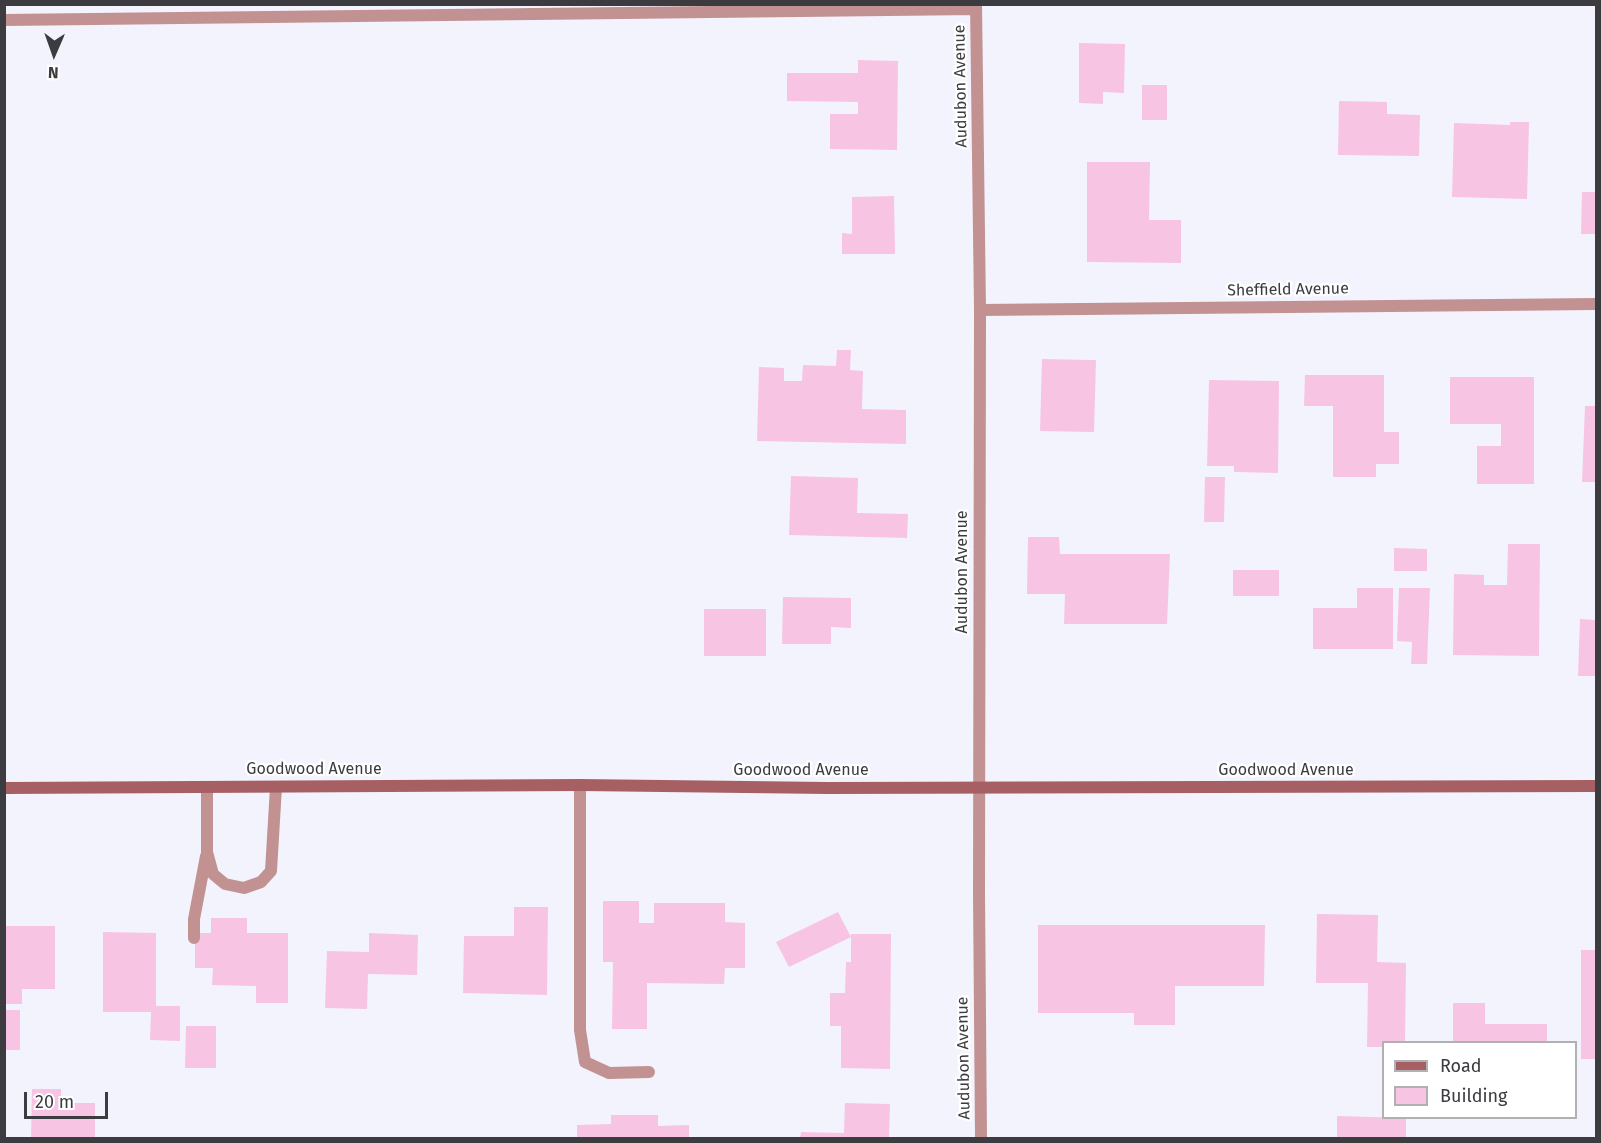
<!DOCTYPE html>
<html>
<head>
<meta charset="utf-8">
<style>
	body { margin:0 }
	#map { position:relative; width:1601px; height:1143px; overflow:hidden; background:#f3f3fe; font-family:"Fira Sans",sans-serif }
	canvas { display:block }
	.frame { position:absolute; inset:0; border:6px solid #3b3b40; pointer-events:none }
	.legend { position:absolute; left:1382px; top:1041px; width:195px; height:78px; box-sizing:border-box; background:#fff; border:2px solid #b1b1b3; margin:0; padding:8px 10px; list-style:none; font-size:18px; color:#3b3b40 }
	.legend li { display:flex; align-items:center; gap:12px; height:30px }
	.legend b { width:30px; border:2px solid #b1b1b3 }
	.north { position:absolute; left:24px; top:24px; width:60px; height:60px; -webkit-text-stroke:4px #fff; paint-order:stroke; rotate:182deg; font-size:16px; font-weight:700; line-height:24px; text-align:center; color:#3b3b40 }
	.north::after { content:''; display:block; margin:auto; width:21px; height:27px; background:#3b3b40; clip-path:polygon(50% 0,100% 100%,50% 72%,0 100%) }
	.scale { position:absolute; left:24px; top:1092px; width:84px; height:27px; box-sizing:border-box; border:3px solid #3b3b40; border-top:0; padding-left:8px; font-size:18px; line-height:21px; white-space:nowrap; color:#3b3b40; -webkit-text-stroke:4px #fff; paint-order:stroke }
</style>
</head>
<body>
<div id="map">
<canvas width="1601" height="1143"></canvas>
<div class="frame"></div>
<ul class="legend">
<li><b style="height:8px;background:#a66063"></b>Road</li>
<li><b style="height:16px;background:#f8c4e4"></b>Building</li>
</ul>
<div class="north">N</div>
<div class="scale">20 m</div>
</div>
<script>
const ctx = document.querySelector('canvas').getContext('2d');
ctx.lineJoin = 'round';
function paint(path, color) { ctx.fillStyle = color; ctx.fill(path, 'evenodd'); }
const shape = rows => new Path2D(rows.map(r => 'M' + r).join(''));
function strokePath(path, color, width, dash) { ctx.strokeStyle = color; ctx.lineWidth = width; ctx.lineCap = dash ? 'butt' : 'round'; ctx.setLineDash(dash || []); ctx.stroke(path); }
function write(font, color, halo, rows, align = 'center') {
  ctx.font = font + ' "Fira Sans",sans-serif'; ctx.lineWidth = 4.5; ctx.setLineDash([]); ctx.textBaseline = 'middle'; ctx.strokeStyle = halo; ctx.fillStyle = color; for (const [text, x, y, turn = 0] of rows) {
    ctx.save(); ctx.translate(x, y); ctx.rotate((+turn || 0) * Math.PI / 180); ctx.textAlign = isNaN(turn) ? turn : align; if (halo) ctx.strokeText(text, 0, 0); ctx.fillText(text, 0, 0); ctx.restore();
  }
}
paint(shape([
	[1079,43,1125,44,1124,93,1103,92,1103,104,1079,103],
	[858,60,898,61,897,150,830,149,830,114,858,114,858,102,787,101,787,73,858,73],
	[1142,85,1167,85,1167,120,1142,120],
	[1339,101,1387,102,1387,114,1420,115,1419,156,1338,155],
	[1510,122,1529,122,1527,199,1452,197,1454,123,1510,125],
	[1087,162,1150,162,1149,220,1181,220,1181,263,1087,262],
	[1582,192,1596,192,1596,234,1581,234],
	[894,196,895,254,842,254,842,233,852,234,852,197],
	[837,350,851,350,850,370,863,371,862,409,906,410,906,444,757,441,759,367,784,368,784,381,802,381,803,365,836,366],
	[1042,359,1096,360,1094,432,1040,431],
	[1305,375,1384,375,1384,432,1399,432,1399,464,1376,464,1376,477,1333,477,1333,406,1304,406],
	[1450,377,1534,377,1534,484,1477,484,1477,446,1501,446,1501,424,1450,424],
	[1209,380,1279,381,1278,473,1234,472,1234,466,1207,466],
	[1585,406,1596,406,1596,482,1582,482],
	[791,476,858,478,857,513,908,514,907,538,789,535],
	[1205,477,1225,477,1224,522,1204,522],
	[1028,537,1059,537,1060,554,1170,554,1167,624,1064,624,1065,594,1027,594],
	[1508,544,1540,544,1539,656,1453,655,1454,574,1484,575,1484,585,1507,585],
	[1394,548,1427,549,1427,571,1394,571],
	[1233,570,1279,570,1279,596,1233,596],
	[1357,588,1393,588,1393,649,1313,649,1313,608,1357,608],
	[1399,588,1430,588,1427,664,1411,664,1412,642,1397,641],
	[783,597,851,598,851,628,831,627,831,644,782,644],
	[704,609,766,609,766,656,704,656],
	[1580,619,1596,620,1596,676,1578,676],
	[603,901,639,901,639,923,654,923,654,903,725,903,725,922,745,923,745,968,725,968,724,984,647,983,647,1029,612,1029,613,962,603,962],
	[514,907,548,907,547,995,463,993,464,936,514,936],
	[838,912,851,937,789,967,776,942],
	[1317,914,1378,915,1377,962,1406,963,1405,1042,1384,1042,1384,1047,1367,1047,1368,983,1316,983],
	[211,918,247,918,247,933,288,933,288,1003,256,1003,256,986,212,985,213,968,195,968,195,933,211,933],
	[1038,925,1265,925,1264,986,1175,986,1175,1025,1134,1025,1134,1013,1038,1013],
	[4,926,55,926,55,989,22,989,22,1004,4,1004],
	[103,932,156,933,156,1006,180,1006,180,1041,150,1040,151,1012,103,1012],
	[369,933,418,935,417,975,368,974,367,1009,325,1008,327,951,369,952],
	[851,934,891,934,890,1069,841,1068,841,1026,830,1026,830,993,845,993,846,962,851,962],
	[1581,950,1596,950,1596,1059,1581,1059],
	[1453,1003,1485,1003,1485,1024,1547,1024,1547,1042,1453,1042],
	[4,1010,20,1010,20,1050,4,1050],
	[186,1026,216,1026,216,1068,185,1068],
	[32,1089,61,1089,61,1103,95,1103,95,1138,31,1138],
	[845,1103,890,1104,889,1138,800,1138,801,1132,844,1133],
	[611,1115,658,1115,658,1126,689,1125,689,1138,577,1138,577,1125,611,1124],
	[1337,1116,1406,1118,1406,1138,1337,1138]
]), '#f8c4e4');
strokePath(shape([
	[580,785,580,1030,585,1062,609,1073,649,1072],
	[207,787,207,852,213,874,225,884,244,888,261,882,271,871,276,787],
	[194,938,194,919,206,856]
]), '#c29192', 12);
strokePath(shape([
	[976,4,980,310,979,893,981,1138],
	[4,20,976,9],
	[980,310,1596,304]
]), '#c29192', 12);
strokePath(shape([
	[4,788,580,785,828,788,1596,786]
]), '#a66063', 12);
write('16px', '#3b3b40', '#fff', [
	["Audubon Avenue",961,86,-91],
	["Sheffield Avenue",1288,290,-1],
	["Audubon Avenue",963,572,-90],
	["Goodwood Avenue",314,770],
	["Goodwood Avenue",801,771],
	["Goodwood Avenue",1286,771],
	["Audubon Avenue",964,1058,-91]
]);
</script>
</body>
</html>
